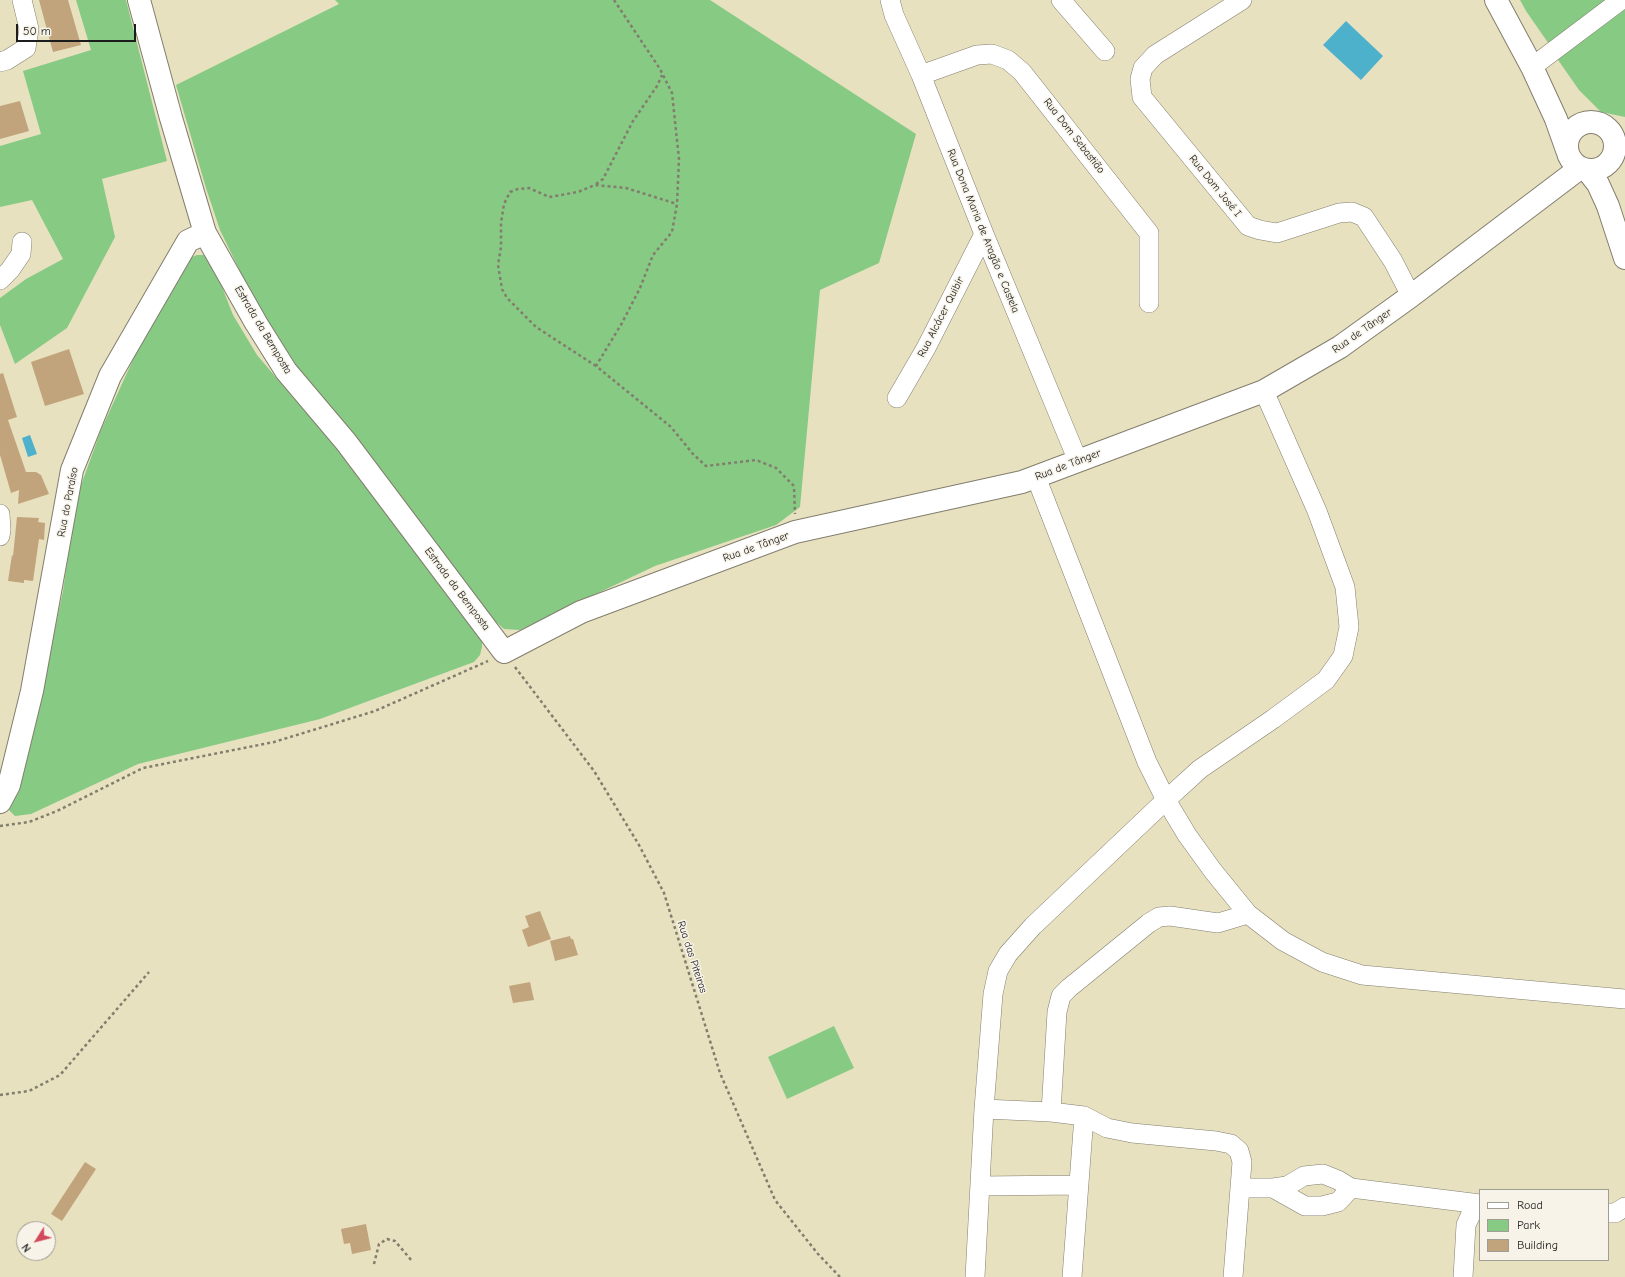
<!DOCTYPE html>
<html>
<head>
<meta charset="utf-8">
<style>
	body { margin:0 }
	#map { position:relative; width:1625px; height:1277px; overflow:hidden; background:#e8e1bf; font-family:"Comic Neue",sans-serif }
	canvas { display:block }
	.legend { position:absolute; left:1479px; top:1189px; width:130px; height:72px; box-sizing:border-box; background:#f7f3e8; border:1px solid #9f9d96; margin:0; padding:5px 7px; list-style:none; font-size:12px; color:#1c1c1c }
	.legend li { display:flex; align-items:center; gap:8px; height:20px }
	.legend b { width:20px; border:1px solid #9f9d96 }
	.north { position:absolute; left:16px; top:1221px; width:40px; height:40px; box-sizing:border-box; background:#f7f3e8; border:1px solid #9f9d96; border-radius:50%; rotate:234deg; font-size:11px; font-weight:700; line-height:16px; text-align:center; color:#1c1c1c }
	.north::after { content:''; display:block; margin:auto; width:14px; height:18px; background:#d1495b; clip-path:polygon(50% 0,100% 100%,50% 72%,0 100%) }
	.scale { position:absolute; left:16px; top:24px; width:120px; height:18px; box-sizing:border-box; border:2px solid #1c1c1c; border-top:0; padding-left:5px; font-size:12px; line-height:14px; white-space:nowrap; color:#1c1c1c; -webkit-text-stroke:3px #f7f3e8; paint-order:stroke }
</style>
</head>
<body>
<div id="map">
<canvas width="1625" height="1277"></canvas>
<ul class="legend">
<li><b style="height:5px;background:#fff"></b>Road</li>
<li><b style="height:11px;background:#86ca84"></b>Park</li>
<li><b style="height:11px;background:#c1a47c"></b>Building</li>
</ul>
<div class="north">N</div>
<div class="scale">50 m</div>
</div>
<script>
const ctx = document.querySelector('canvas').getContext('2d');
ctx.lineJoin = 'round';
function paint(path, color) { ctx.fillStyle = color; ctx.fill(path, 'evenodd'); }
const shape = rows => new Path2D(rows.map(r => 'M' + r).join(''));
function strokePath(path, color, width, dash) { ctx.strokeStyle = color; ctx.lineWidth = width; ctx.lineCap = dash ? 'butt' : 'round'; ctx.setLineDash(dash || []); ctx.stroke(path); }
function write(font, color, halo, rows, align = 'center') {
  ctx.font = font + ' "Comic Neue",sans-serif'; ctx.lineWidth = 3; ctx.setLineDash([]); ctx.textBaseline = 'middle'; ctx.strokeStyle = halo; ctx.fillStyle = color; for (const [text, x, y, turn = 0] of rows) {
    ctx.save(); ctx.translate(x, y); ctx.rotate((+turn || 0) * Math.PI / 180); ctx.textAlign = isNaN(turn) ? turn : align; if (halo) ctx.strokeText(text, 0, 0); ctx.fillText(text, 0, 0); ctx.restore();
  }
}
paint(shape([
	[76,0,126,0,167,161,102,179,115,237,67,328,15,364,0,325,0,298,26,279,63,259,32,200,0,207,0,146,41,134,23,71,91,50],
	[335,0,710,0,916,134,879,263,820,290,800,507,776,525,655,566,520,630,504,629,486,613,303,377,264,321,220,230,206,188,176,85,339,4],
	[1520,0,1609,0,1551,47,1526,11],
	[1625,6,1625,117,1601,112,1579,90,1556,57],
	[197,255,204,255,215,269,233,315,257,355,337,449,482,638,482,647,480,655,474,662,320,719,138,764,31,814,15,816,8,809,8,798,51,647,63,591,73,520,80,488,101,430,136,353,176,280,192,257],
	[834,1026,854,1068,787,1099,768,1057]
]), '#86ca84');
paint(shape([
	[1346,21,1383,56,1361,80,1323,45],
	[30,435,37,454,28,457,22,438]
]), '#4db1cc');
paint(shape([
	[39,0,68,0,81,45,53,52],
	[20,101,29,131,0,139,0,106],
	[69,349,84,394,45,406,31,362],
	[3,373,17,417,8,420,26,472,36,472,41,475,49,494,18,504,19,490,11,493,0,455,0,374],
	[17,517,39,518,38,522,45,523,44,540,39,539,33,581,24,580,24,583,8,581,12,555,13,556],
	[540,911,551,939,528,947,522,930,529,927,525,916],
	[570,936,571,939,573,939,578,955,555,961,550,941],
	[530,982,534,1000,513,1003,509,986],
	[85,1162,96,1169,62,1221,51,1214],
	[366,1224,371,1250,352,1254,350,1243,344,1244,341,1229]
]), '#c1a47c');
const minor = shape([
	[890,0,894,15,921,75,984,234,1078,461],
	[1061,0,1105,51],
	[1242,0,1155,55,1143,68,1140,79,1142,97,1248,226,1260,230,1277,233,1339,213,1352,212,1364,217,1393,261,1411,296],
	[0,62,7,60,26,48,29,29,22,0],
	[1532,67,1621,0],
	[921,75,977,55,992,54,1008,60,1022,72,1149,233,1149,303],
	[0,280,10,270,21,254,22,242],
	[897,398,926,348,984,234],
	[1036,477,1147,762,1166,800,1187,835,1213,871,1248,914,1283,941,1322,962,1362,975,1625,999],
	[0,514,1,530,0,536],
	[984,1109,1051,1112,1084,1116,1107,1128,1132,1133,1216,1141,1231,1144,1239,1151,1242,1162,1233,1277],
	[1051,1112,1057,1012,1061,996,1069,988,1149,923,1159,917,1170,916,1218,923,1248,914],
	[980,1186,1078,1185],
	[1240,1188,1273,1188,1287,1186,1304,1176,1323,1174,1338,1180,1351,1188,1480,1204],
	[1273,1188,1305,1206,1322,1206,1338,1202,1351,1188],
	[1608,1213,1615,1213,1625,1207],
	[975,1277,984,1109,993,994,998,971,1008,954,1033,926,1166,800,1200,769,1273,719,1326,680,1343,656,1349,627,1345,587,1317,511,1264,391],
	[1072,1277,1084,1116],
	[1463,1277,1466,1225,1471,1214,1480,1205]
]);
const tertiary = shape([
	[139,0,171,118,205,233,256,323,286,371,346,442,504,652,581,612,795,532,1022,482,1264,391,1340,347,1411,296,1580,168],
	[1496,0,1532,67,1556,119,1567,150],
	'1567 146a24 24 0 1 1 48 0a24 24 0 1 1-48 0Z',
	[1587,170,1598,184,1608,206,1625,258],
	[0,802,9,785,32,691,72,470,110,376,188,241,205,233]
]);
strokePath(minor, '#827e6e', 20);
strokePath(tertiary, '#827e6e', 24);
strokePath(shape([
	[614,0,660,69,672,93,679,159,677,204,672,232,653,255,640,288,622,323,596,366,671,427,693,454,706,466,756,460,776,468,794,486,795,514],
	[596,184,603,179,633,121,657,86,662,75],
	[596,366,536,327,507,298,502,289,498,265,501,247,501,223,504,204,510,192,518,189,529,188,549,197,578,192,595,185,626,188,677,204],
	[515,667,594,771,639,845,664,893,720,1073,775,1200,818,1254,840,1277],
	[0,826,29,822,57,811,143,768,274,742,375,711,488,661],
	[0,1095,29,1091,60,1075,149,972],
	[374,1264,379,1244,387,1239,395,1241,412,1261]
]), '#827e6e', 2.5, [3, 3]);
strokePath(minor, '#fff', 19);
strokePath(tertiary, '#fff', 22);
write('11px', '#1c1c1c', '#f7f3e8', [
	["Rua Dom Sebastião",1074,136,52],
	["Rua Dom José I",1215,186,51],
	["Rua Dona Maria de Aragão e Castela",983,231,68],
	["Rua Alcácer Quibir",941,317,-63],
	["Estrada da Bemposta",263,330,59],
	["Rua de Tânger",1362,331,-35],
	["Rua de Tânger",1068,465,-21],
	["Rua do Paraíso",68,502,-79],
	["Rua de Tânger",756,547,-20],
	["Estrada da Bemposta",457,589,53],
	["Rua das Piteiras",692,957,72]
]);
</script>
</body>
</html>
